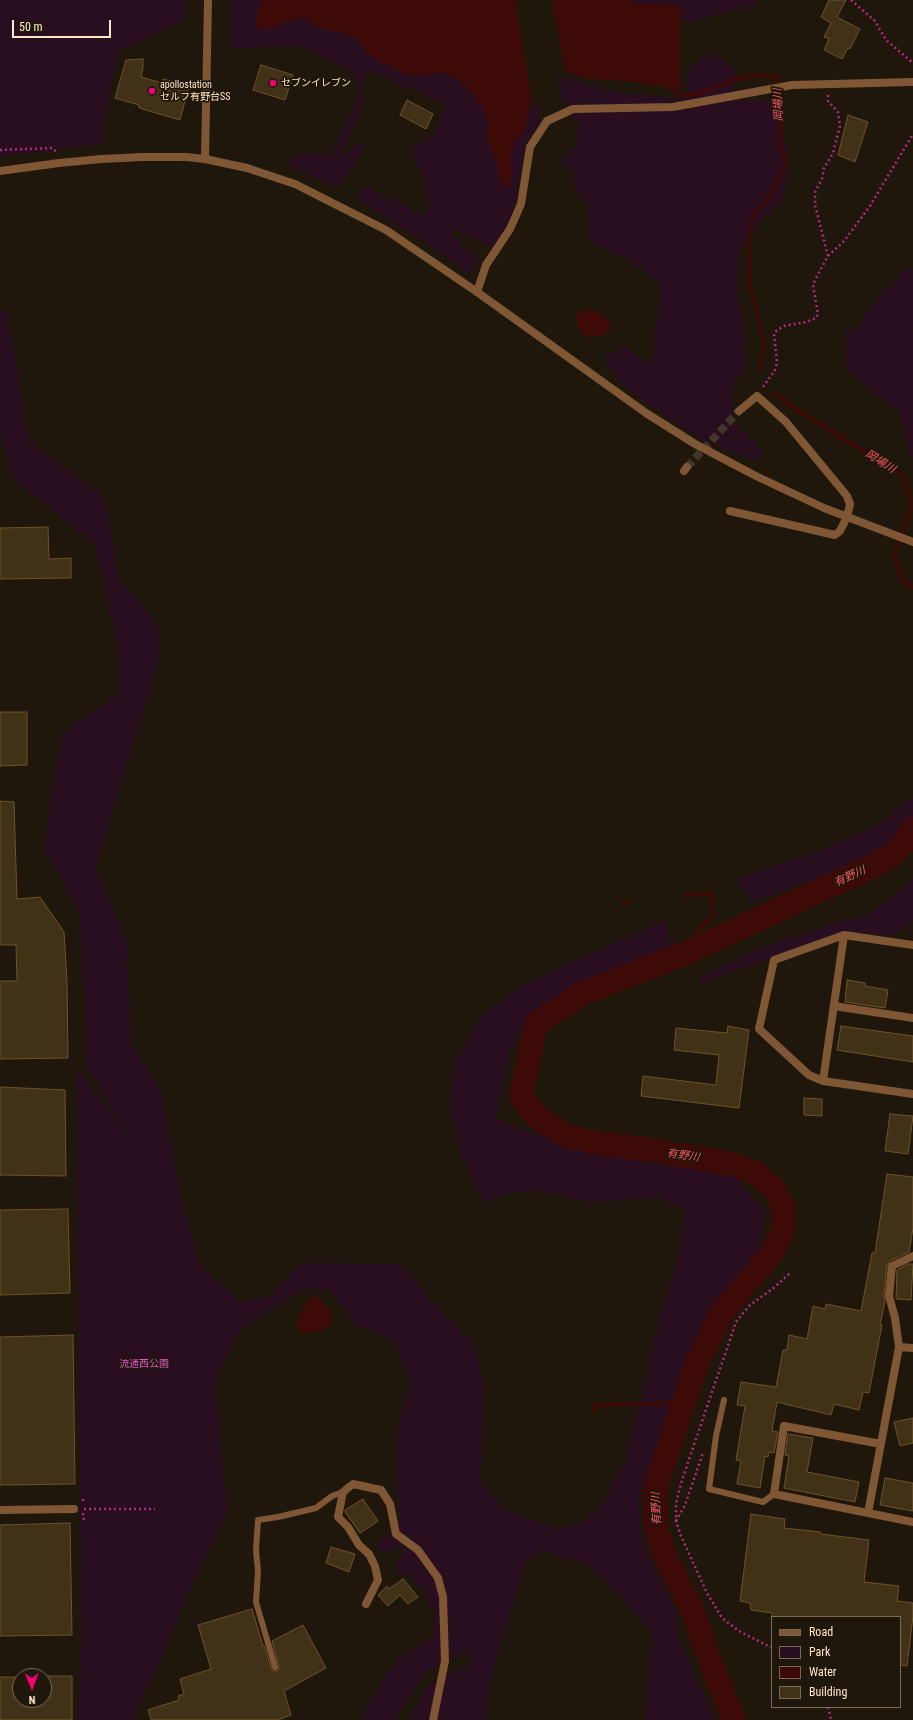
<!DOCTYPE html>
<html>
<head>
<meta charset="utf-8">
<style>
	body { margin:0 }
	#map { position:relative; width:913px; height:1720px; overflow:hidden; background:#1f170b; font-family:"Roboto Condensed",sans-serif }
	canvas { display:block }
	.legend { position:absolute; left:771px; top:1616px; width:130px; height:92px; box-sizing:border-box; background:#1f170b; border:1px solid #796a57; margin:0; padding:5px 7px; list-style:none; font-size:12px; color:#ffe6c9 }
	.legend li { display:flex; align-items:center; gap:8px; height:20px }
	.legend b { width:20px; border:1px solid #796a57 }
	.north { position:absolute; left:12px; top:1668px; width:40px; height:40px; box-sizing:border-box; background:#1f170b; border:1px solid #796a57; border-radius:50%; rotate:179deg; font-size:11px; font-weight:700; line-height:16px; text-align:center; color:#ffe6c9 }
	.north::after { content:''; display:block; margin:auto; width:14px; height:18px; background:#f40076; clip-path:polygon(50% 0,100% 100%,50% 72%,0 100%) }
	.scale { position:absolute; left:12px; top:20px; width:99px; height:18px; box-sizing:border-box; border:2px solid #ffe6c9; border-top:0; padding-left:5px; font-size:12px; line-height:14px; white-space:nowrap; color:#ffe6c9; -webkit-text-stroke:3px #1f170b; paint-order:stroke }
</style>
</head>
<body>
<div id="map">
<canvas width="913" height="1720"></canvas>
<ul class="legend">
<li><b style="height:5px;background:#805734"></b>Road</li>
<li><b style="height:11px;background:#290e1f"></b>Park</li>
<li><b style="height:11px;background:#3d0a07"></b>Water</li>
<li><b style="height:11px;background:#413117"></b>Building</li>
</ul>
<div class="north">N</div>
<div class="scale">50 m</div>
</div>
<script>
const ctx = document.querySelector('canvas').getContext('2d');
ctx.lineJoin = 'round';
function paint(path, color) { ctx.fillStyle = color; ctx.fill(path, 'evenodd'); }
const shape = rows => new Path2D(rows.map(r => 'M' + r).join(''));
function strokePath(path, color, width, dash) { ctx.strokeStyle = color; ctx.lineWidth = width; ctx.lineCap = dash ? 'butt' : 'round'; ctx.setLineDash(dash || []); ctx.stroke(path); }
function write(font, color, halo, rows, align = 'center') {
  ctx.font = font + ' "Roboto Condensed","Noto Sans JP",sans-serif'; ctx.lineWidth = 3.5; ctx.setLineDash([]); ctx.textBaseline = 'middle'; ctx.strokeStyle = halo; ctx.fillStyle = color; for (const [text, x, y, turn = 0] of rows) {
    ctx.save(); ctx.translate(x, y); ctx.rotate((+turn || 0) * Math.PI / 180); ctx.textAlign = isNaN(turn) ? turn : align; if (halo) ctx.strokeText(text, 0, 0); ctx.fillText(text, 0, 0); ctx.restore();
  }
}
paint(shape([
	[0,0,185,0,184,19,118,52,103,124,104,144,0,157],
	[231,0,284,0,322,21,453,65,511,139,531,107,538,106,540,124,524,147,517,202,508,224,492,248,462,232,455,230,452,235,479,260,472,272,468,273,447,257,358,199,364,186,423,215,430,207,421,172,411,150,432,135,445,110,443,103,367,70,362,86,363,101,359,109,362,112,340,152,342,157,358,142,364,147,338,188,297,169,289,164,291,158,303,153,331,156,359,96,357,80,354,75,345,67,303,47,230,48],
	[613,0,759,0,749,7,690,21,639,12],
	[708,53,735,67,733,100,776,101,784,138,789,171,782,198,763,218,739,250,737,291,746,335,744,370,730,388,736,425,763,451,757,461,702,439,652,407,618,380,603,356,626,348,650,365,655,350,655,327,662,294,655,279,631,261,588,240,588,204,573,187,573,168,562,165,564,157,575,149,579,127,562,97,558,77,576,79,605,91,686,99,688,71],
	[903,270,913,271,913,328,912,330,913,332,913,460,899,413,847,369,846,333,859,328,866,313],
	[0,307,8,317,29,441,105,498,118,576,158,627,158,663,95,868,126,939,131,1041,163,1096,168,1132,182,1200,200,1266,241,1302,271,1296,300,1263,400,1264,430,1299,474,1344,485,1391,480,1479,503,1509,558,1529,588,1520,601,1506,626,1459,663,1306,678,1259,685,1209,660,1198,590,1202,528,1189,483,1202,462,1155,450,1107,455,1058,484,1014,527,982,664,921,671,941,683,946,570,994,527,1018,509,1055,495,1118,582,1152,675,1166,736,1177,765,1213,761,1248,732,1288,686,1366,650,1481,640,1486,638,1507,644,1549,676,1612,678,1638,715,1720,644,1720,652,1635,625,1600,589,1564,563,1558,543,1550,526,1562,497,1656,489,1687,485,1720,410,1720,427,1685,470,1664,467,1650,427,1671,394,1720,361,1720,385,1676,403,1655,433,1637,436,1616,427,1596,410,1575,399,1573,396,1571,404,1549,400,1546,384,1554,377,1545,401,1521,395,1465,398,1426,411,1383,394,1341,355,1324,330,1291,305,1288,241,1328,218,1372,217,1389,222,1466,228,1510,219,1530,192,1584,160,1661,132,1720,78,1720,82,1639,76,1067,132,1141,86,1066,81,914,44,848,62,734,119,694,117,639,95,544,14,479,0,433],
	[913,797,913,829,887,852,752,902,736,879,825,849,885,821],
	[913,878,913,920,892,936,842,931,704,983,700,978,746,954,812,930,869,914,897,894]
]), '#290e1f');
paint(shape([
	[263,0,515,0,532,100,527,116,526,128,521,136,516,139,511,149,511,185,509,187,504,187,500,180,497,164,487,139,488,121,485,111,463,83,448,74,435,72,423,76,408,75,376,60,366,51,356,37,350,34,320,29,310,23,306,17,300,18,266,30,259,29,256,20,257,12],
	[552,0,626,0,639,4,677,5,681,8,680,89,628,81,590,79,568,73,564,66],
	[592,309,604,316,610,324,611,330,600,336,586,337,578,327,575,318,580,311],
	[316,1295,329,1309,332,1322,324,1331,300,1333,296,1324,307,1301]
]), '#3d0a07');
strokePath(shape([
	[667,84,681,96,700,93,738,78,763,75,777,77,781,110,779,144,786,162,771,195,753,214,749,239,750,287,764,342,760,370],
	[776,393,788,404,902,475,910,497,910,510,894,556,903,580,913,588],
	[685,895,712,894,713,917,698,928,698,939,701,946],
	[623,904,628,901],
	[594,1412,594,1405,684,1403]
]), '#3d0a07', 4);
strokePath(shape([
	[734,1720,705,1648,694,1613,663,1552,655,1521,656,1486,696,1366,722,1312,772,1253,784,1227,784,1209,775,1190,757,1174,733,1164,651,1150,604,1144,566,1136,537,1117,521,1096,536,1024,581,994,686,953,877,864,894,854,907,839,913,829]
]), '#3d0a07', 24);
const building = shape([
	[829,0,846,0,837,17,860,29,850,49,848,48,842,59,824,50,829,39,824,37,831,23,821,17,829,0],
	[143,59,143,68,141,77,162,83,163,79,189,86,180,120,139,108,139,105,115,98,126,60,143,59],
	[261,65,293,75,285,100,253,90,261,65],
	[407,100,433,114,426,129,400,115,407,100],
	[848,115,868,122,855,162,838,155,848,115],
	[48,527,49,559,71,558,71,578,0,579,0,528,48,527],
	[0,712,27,712,27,765,0,766,0,712],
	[0,801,14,802,17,899,40,897,64,932,67,981,68,1058,0,1059,0,981,17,981,16,945,0,945,0,801],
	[847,980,865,983,865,986,888,990,885,1008,845,1002,847,980],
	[728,1026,749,1030,739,1108,641,1096,643,1076,716,1085,719,1055,674,1050,676,1028,727,1033,728,1026],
	[841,1026,913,1036,913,1062,837,1050,841,1026],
	[0,1087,65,1090,66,1176,0,1175,0,1087],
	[804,1098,822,1099,822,1116,804,1115,804,1098],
	[890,1114,913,1116,908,1154,885,1151,890,1114],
	[887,1174,913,1177,913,1228,909,1252,890,1261,887,1265,884,1295,885,1301,880,1325,882,1325,869,1393,863,1392,859,1410,834,1404,831,1415,777,1402,772,1431,778,1432,774,1453,769,1452,768,1457,765,1456,760,1488,737,1484,741,1461,736,1460,745,1406,737,1405,741,1382,776,1387,783,1350,787,1350,789,1335,807,1339,813,1306,825,1309,826,1304,861,1311,872,1253,875,1253,887,1174],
	[68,1209,70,1293,0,1295,0,1210,68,1209],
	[908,1264,913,1264,911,1300,896,1299,897,1270,908,1264],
	[73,1335,75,1484,0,1485,0,1337,73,1335],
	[913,1418,913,1443,900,1446,894,1422,913,1418],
	[788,1434,813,1438,807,1472,859,1482,855,1502,784,1488,789,1456,785,1455,788,1434],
	[885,1478,913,1483,913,1511,880,1505,885,1478],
	[363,1499,378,1521,360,1533,345,1512,345,1510,363,1499],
	[751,1514,785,1519,784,1528,821,1532,821,1534,869,1540,864,1582,899,1586,897,1601,913,1603,913,1616,907,1666,900,1665,900,1617,772,1617,772,1613,751,1610,750,1603,740,1601,751,1514],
	[70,1523,72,1635,0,1636,0,1525,70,1523],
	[331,1547,355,1554,349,1572,326,1563,331,1547],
	[403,1579,418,1597,408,1604,400,1595,388,1606,378,1595,387,1586,389,1589,403,1579],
	[252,1609,263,1646,264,1645,272,1670,277,1671,279,1668,272,1641,303,1625,326,1668,284,1691,291,1715,278,1720,151,1720,148,1710,179,1700,178,1696,184,1694,180,1679,211,1669,198,1625,252,1609],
	[44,1676,72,1676,72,1720,0,1720,0,1677,20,1677,20,1700,44,1700,44,1676]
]);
paint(building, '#413117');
strokePath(building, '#6e5328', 1);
strokePath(shape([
	[687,467,739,411]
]), '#413628', 8, [8, 4]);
strokePath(shape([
	[851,0,875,21,886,40,913,63],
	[0,150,52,148,58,153],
	[828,256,815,205,815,192,822,179,824,168,833,153,840,126,838,112,828,101,828,94],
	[763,387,775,370,777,362,774,334,776,331,784,326,806,322,816,318,818,314,813,285,816,278,828,256,844,241,870,206,913,134],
	[83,1499,83,1504],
	[84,1509,155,1509],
	[83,1513,84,1521],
	[676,1521,685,1505,703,1453],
	[772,1648,739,1631,722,1618,707,1593,681,1536,676,1521,676,1503,682,1480,736,1322,749,1306,776,1286,791,1272],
	[828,1707,831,1720]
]), '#b42882', 2.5, [2, 3]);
strokePath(shape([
	[724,1400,716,1436,709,1489,763,1502,774,1494],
	[275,1667,256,1602,258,1571,256,1550,258,1520,278,1517,316,1508,332,1496,343,1492]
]), '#805734', 6);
strokePath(shape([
	[477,292,486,265,510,229,521,204,530,147,547,121,573,109,673,107,792,85,913,82],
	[684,471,687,467],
	[730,511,835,535,840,531,847,517,850,504,847,496,786,422,757,396,739,411],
	[913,945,844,935,774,960,759,1029,809,1075,823,1081,913,1094],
	[834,1006,913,1018],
	[823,1081,844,935],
	[899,1347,913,1348],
	[881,1444,784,1426,774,1494,913,1522],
	[868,1513,899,1347,895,1318,889,1296,892,1266,913,1256],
	[366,1604,378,1580,375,1566,369,1554,359,1545,348,1527,338,1517,343,1492,353,1484,381,1490,390,1504,396,1534,418,1550,438,1578,443,1597,445,1661,433,1720]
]), '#805734', 8);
strokePath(shape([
	[205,159,208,0],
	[0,171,59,163,101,159,142,157,186,157,205,159,247,168,295,184,386,230,477,292,646,413,695,444,758,477,824,508,913,542],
	[0,1510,74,1509]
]), '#805734', 8);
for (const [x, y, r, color] of [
	[273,83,4,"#f40076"],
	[152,91,4,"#f40076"]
]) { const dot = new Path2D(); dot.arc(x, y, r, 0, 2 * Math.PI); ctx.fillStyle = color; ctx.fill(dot); strokePath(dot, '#1f170b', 1.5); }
write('10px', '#ffe6c9', '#1f170b', [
	["セブンイレブン",281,83],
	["apollostation",160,85],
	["セルフ有野台SS",160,97]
], 'left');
write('10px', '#e351cb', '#1f170b', [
	["流通西公園",144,1364]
]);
write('italic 11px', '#ff576b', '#1f170b', [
	["岡場川",779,105,-93],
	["岡場川",880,462,32],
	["有野川",850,877,-25],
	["有野川",683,1156,9],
	["有野川",657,1509,-93]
]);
</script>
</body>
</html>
